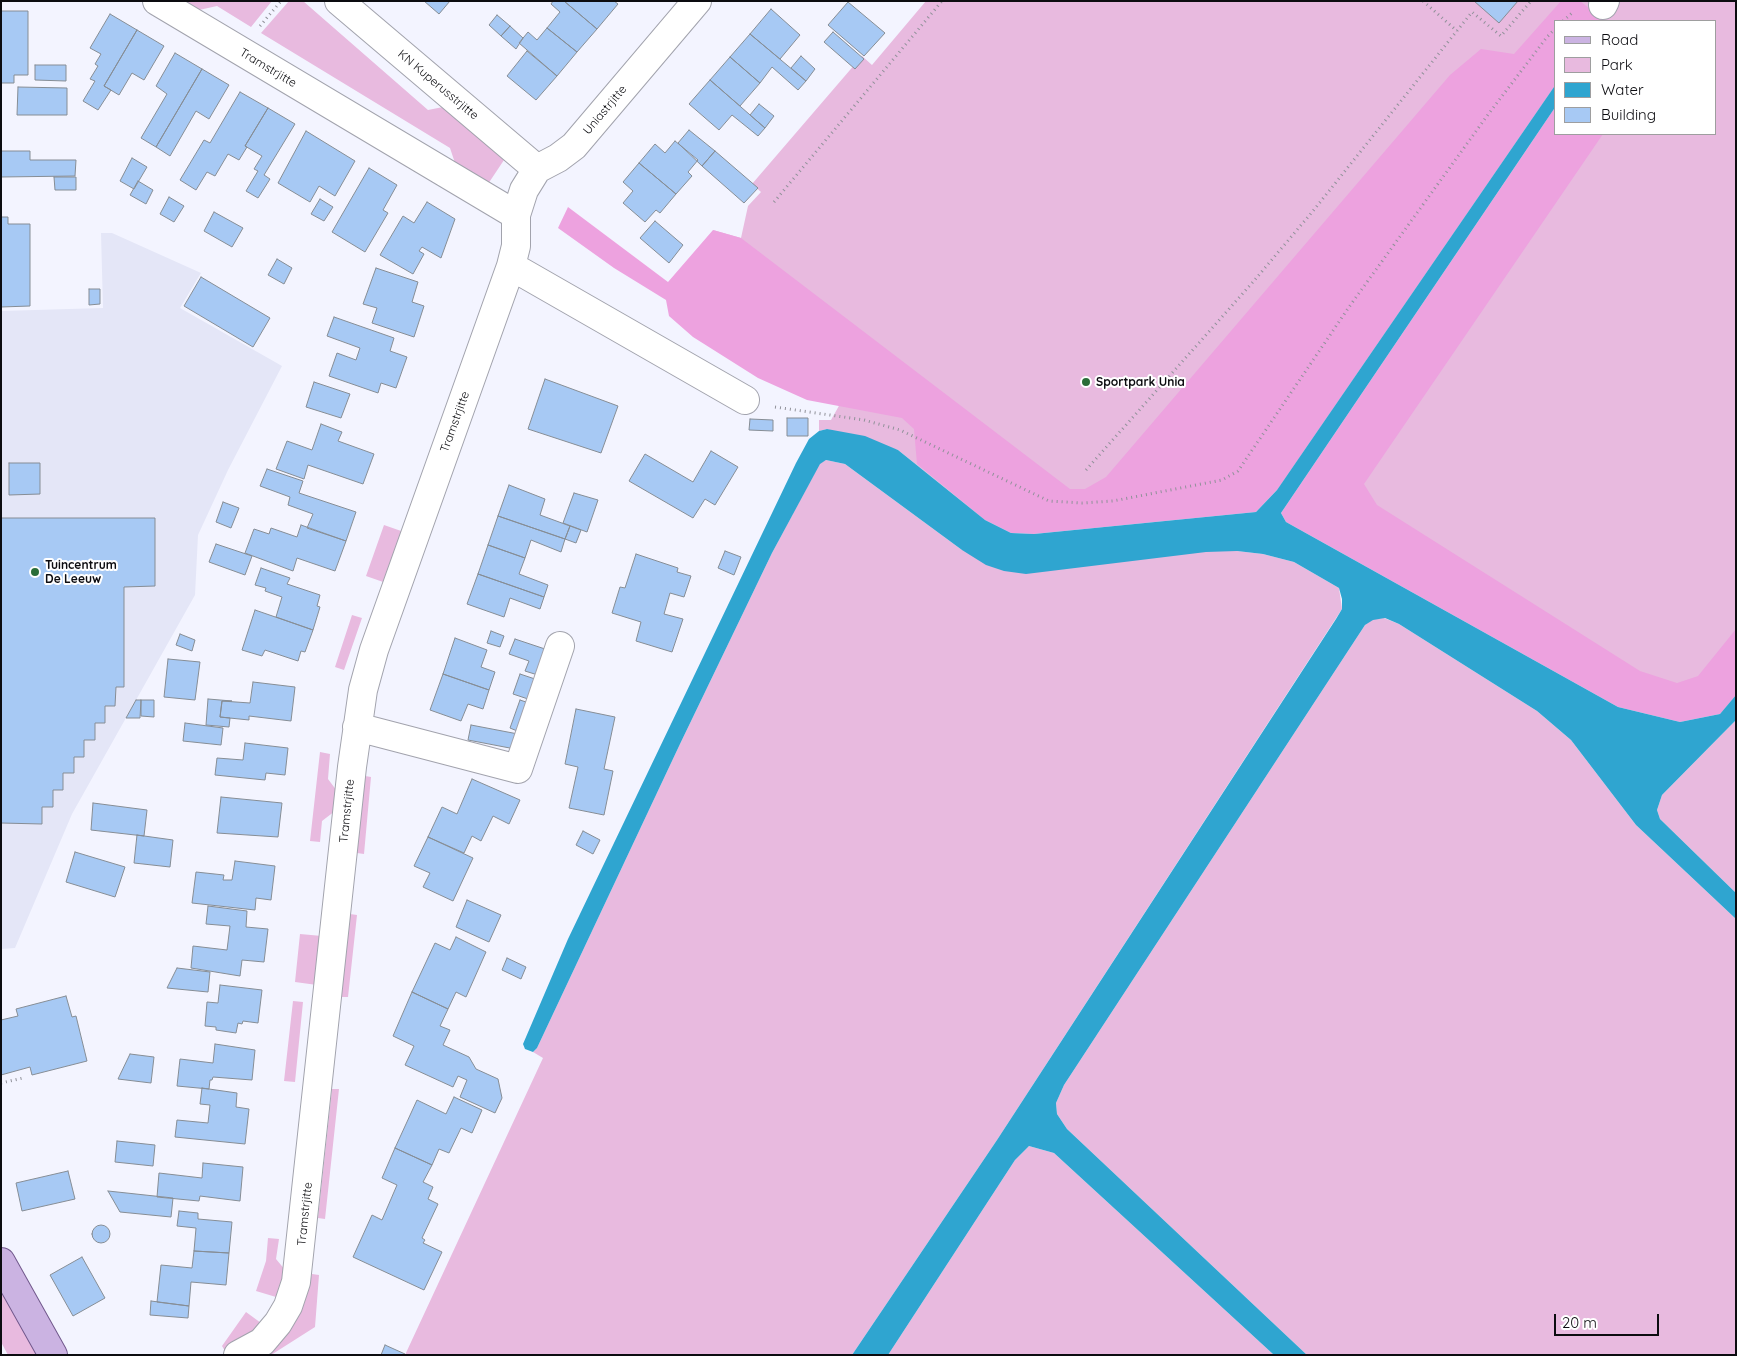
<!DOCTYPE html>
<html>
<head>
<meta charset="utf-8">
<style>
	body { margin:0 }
	#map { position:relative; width:1737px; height:1356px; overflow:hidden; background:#f3f4ff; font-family:Quicksand,sans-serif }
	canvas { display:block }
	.frame { position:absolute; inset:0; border:2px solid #0c0c10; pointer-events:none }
	.legend { position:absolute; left:1554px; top:20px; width:162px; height:115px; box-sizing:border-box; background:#fff; border:1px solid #9e9e9f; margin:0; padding:6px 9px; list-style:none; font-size:15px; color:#0c0c10 }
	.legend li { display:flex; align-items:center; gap:10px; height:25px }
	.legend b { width:25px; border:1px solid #9e9e9f }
	.scale { position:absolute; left:1554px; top:1314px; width:105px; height:22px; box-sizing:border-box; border:2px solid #0c0c10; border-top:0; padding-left:6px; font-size:15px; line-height:18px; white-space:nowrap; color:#0c0c10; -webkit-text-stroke:4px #fff; paint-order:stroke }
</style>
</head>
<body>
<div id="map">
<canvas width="1737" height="1356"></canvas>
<div class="frame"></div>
<ul class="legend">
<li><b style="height:6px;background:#cbb3e2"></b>Road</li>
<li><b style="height:14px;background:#e8badf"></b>Park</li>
<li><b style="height:14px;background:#2fa5d0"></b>Water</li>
<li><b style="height:14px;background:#a7c9f4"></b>Building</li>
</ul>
<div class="scale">20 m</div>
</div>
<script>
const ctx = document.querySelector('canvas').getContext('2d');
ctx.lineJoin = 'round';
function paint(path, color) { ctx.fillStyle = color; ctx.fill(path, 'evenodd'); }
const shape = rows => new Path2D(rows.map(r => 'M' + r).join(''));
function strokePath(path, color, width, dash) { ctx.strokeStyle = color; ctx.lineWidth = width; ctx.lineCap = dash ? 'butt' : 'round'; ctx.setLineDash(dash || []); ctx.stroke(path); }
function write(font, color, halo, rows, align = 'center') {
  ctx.font = font + ' Quicksand,sans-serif'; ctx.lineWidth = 4; ctx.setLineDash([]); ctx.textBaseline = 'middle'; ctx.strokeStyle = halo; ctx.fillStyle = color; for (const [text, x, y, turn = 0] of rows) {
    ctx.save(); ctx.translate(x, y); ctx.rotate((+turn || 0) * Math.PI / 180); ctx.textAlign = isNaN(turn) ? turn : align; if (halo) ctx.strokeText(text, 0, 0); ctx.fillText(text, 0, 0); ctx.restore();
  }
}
paint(shape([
	[101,233,112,233,201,273,180,308,282,366,228,470,198,535,195,595,72,814,15,948,1,949,1,311,103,308]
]), '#e4e6f7');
paint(shape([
	[184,1,272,1,251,27,217,6,199,10],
	[289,1,303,1,428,110,443,107,503,157,504,160,488,184,456,166,450,148,261,33],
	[926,1,1736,1,1736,695,1720,714,1286,522,1556,106,1556,134,1716,134,1716,21,1556,21,1556,84,1277,490,985,520,898,450,827,429,819,431,819,420,831,420,840,404,713,230,741,238,748,206,761,192,752,184,862,56,872,65],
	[826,460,845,464,962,550,1237,551,1263,554,1294,562,1339,588,1342,609,997,1140,852,1355,405,1355,543,1058,533,1052,537,1048,680,744,772,553,820,463],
	[384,525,404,532,386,583,366,576],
	[352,615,362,618,344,670,335,667],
	[1384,618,1399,624,1537,711,1571,740,1636,825,1736,919,1736,1355,1307,1355,1067,1129,1057,1114,1056,1103,1064,1085,1365,625,1373,619],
	[1736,720,1736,893,1660,819,1657,810,1662,795],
	[320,752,330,754,328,779,337,791,335,811,322,821,320,842,310,841],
	[365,776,371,777,364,854,357,853],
	[350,914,357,915,348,997,341,997],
	[300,934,322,936,317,985,295,982],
	[293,1001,303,1002,295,1082,284,1081],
	[332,1089,339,1089,325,1219,318,1218],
	[1029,1146,1054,1153,1274,1355,888,1355,1015,1160],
	[268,1238,279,1239,276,1259,286,1271,276,1297,256,1291,266,1261],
	[312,1274,319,1275,315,1327,271,1355,265,1355,285,1337,294,1323,304,1304],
	[1,1291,37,1355,8,1355,1,1342],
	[246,1312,261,1323,243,1340,225,1351,222,1346]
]), '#e8badf');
paint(shape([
	[1561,1,1580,1,1605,21,1556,21,1556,84,1277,490,1256,512,1034,534,1011,533,985,520,917,464,914,429,902,418,807,400,758,378,693,337,669,316,666,300,614,268,558,228,568,207,668,282,713,230,741,238,1070,489,1085,489,1106,477,1450,75,1481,49,1514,54],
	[1556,106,1556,134,1603,134,1364,484,1377,505,1640,671,1677,683,1698,676,1736,629,1736,695,1720,714,1680,722,1618,707,1286,522,1281,513]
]), '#eda2df');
paint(shape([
	[1556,84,1556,106,1281,513,1286,522,1618,707,1680,722,1720,714,1736,695,1736,720,1662,795,1657,810,1660,819,1736,893,1736,919,1636,825,1571,740,1537,711,1399,624,1385,618,1373,620,1365,625,1064,1085,1056,1103,1057,1114,1067,1129,1307,1355,1274,1355,1054,1153,1029,1146,1015,1160,888,1355,852,1355,997,1140,1336,619,1342,609,1342,599,1339,588,1294,562,1263,554,1237,551,1206,552,1026,574,1004,571,986,565,962,550,845,464,826,460,820,464,772,553,680,744,537,1048,533,1052,525,1049,523,1044,568,939,796,463,809,439,819,431,827,429,865,436,898,450,985,520,1011,533,1034,534,1256,512,1277,490]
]), '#2fa5d0');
const building = shape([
	[424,1,450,1,439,14,424,1],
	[553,1,564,1,597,29,577,52,547,28,560,12,551,4,553,1],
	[564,1,614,1,618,4,597,29,564,1],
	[1474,1,1518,1,1499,23,1474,1],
	[848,2,885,33,864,56,828,25,848,2],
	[771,9,800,35,780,59,750,34,771,9],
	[1,11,28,11,28,75,14,75,14,83,1,83,1,11],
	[110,14,137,30,104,86,111,90,98,110,83,101,95,81,90,79,98,66,95,64,101,54,90,48,110,14],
	[497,15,510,26,501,36,489,25,497,15],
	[510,26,523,38,516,49,501,36,510,26],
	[547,28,577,52,557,76,519,43,528,32,537,40,547,28],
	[137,30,164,46,144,80,132,73,119,95,104,86,137,30],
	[833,32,864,59,855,69,824,42,833,32],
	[750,34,806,81,798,90,772,67,760,83,730,57,750,34],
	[527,51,557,76,536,100,507,76,527,51],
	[175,53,202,69,156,147,141,138,167,94,156,86,175,53],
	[801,56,815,69,806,81,791,68,801,56],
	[730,57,760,83,740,106,710,80,730,57],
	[35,65,66,65,66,81,35,80,35,65],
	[202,69,229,85,209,119,196,111,170,156,156,147,202,69],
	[710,80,765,128,758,136,732,115,719,130,689,104,710,80],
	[18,87,67,88,67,115,17,115,18,87],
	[240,92,268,108,245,146,247,147,239,160,228,154,215,176,207,172,196,190,180,180,204,140,210,143,240,92],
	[759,104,774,116,765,128,750,115,759,104],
	[268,108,295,124,264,175,270,179,258,198,246,191,258,171,254,169,262,156,245,146,268,108],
	[689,130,715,151,702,166,678,143,689,130],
	[306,131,355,161,335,196,319,186,310,202,278,183,306,131],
	[675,141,698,160,688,172,692,176,676,194,639,163,655,144,665,153,675,141],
	[1,151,30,151,30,160,76,160,75,176,1,177,1,151],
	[715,151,758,188,744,203,702,166,715,151],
	[132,158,147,167,134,189,120,181,132,158],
	[639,163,676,194,660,213,656,210,645,222,623,203,633,191,623,182,639,163],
	[369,168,397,185,383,210,388,213,365,252,332,232,369,168],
	[54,177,76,177,76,190,55,190,54,177],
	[138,181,153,190,146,204,130,195,138,181],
	[169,197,184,206,174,222,160,214,169,197],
	[320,199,333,207,324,221,311,214,320,199],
	[427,202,455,219,441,258,422,247,419,251,424,254,413,274,380,255,403,216,414,223,427,202],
	[214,212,243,228,232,247,204,231,214,212],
	[1,217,8,217,8,224,30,224,30,306,1,307,1,217],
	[655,221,683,245,669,263,640,238,655,221],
	[277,259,292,268,284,284,268,275,277,259],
	[376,268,418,282,412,302,424,306,414,337,372,323,377,308,363,304,376,268],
	[201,277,270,318,253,347,184,306,201,277],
	[89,289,100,289,100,304,89,305,89,289],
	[334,317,394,338,390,351,407,357,396,388,381,383,378,393,329,376,337,353,356,360,360,348,327,336,334,317],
	[545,379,618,406,601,453,528,429,545,379],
	[314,382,350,394,341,418,306,407,314,382],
	[787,418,808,418,808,436,787,436,787,418],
	[750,419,773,420,773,431,749,430,750,419],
	[321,424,342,432,338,441,374,454,363,484,308,465,304,479,276,469,287,441,312,450,321,424],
	[711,451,738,467,715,505,705,499,693,518,629,481,645,454,693,482,711,451],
	[9,463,40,463,40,494,9,495,9,463],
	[267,469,303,481,299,493,356,512,346,541,307,528,313,514,288,505,290,497,260,486,267,469],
	[509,485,545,499,540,515,570,526,565,539,498,516,509,485],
	[574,493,598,500,587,532,563,523,574,493],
	[223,502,239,508,231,528,216,522,223,502],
	[498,516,565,539,561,552,531,540,525,558,488,545,498,516],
	[1,518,155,518,155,586,124,587,124,687,116,687,115,706,105,706,105,723,95,723,95,740,84,740,84,757,74,757,74,773,63,773,63,790,53,790,53,807,42,807,42,824,1,823,1,518],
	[301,525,346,541,335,571,297,558,293,571,245,553,254,529,269,534,271,528,297,537,301,525],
	[570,526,581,530,576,543,565,539,570,526],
	[216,544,252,556,245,575,209,562,216,544],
	[488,545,525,558,519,574,548,585,544,597,478,574,488,545],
	[725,551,741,557,734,575,718,568,725,551],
	[636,554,678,568,677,572,691,576,684,597,670,593,664,614,683,619,672,652,636,641,641,622,612,613,620,587,625,588,636,554],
	[261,568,290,578,287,584,320,595,317,606,320,607,313,630,276,617,282,597,265,591,266,588,255,585,261,568],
	[478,574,544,597,540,609,510,598,504,617,467,604,478,574],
	[255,610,313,630,305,652,301,651,298,661,265,650,262,656,242,650,255,610],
	[491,631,504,636,500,647,487,643,491,631],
	[180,634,195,640,192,651,176,645,180,634],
	[455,638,487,650,481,667,495,672,489,690,443,674,455,638],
	[515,639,545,649,541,676,525,671,529,661,509,654,515,639],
	[168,659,200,662,195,700,164,697,168,659],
	[443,674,489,690,483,709,468,704,461,721,430,710,443,674],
	[520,674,541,681,534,701,513,694,520,674],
	[253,682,295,687,291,721,249,716,249,720,220,717,222,701,250,703,253,682],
	[208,699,232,701,222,701,220,717,230,718,229,727,206,725,208,699],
	[136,700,141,700,140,718,126,718,136,700],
	[141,700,154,700,154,717,141,716,141,700],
	[520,700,532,704,522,733,510,728,520,700],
	[576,709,615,717,604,769,613,771,604,815,569,808,578,767,565,764,576,709],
	[185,723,223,728,221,745,183,741,185,723],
	[471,725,518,734,515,749,468,740,471,725],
	[245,743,288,748,285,775,266,773,265,780,215,775,217,758,243,760,245,743],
	[472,779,520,800,509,824,493,816,481,841,472,836,464,853,428,837,442,807,457,814,472,779],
	[221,797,282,803,278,837,217,833,221,797],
	[93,803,147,810,144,836,91,830,93,803],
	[583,831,600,840,593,854,576,845,583,831],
	[137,835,173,840,170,867,134,863,137,835],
	[428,837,473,858,453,901,423,887,430,873,414,866,428,837],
	[75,852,125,867,115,897,66,882,75,852],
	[235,861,275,866,271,900,256,898,255,910,192,903,196,872,224,875,223,880,232,880,235,861],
	[467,900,501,915,489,942,456,927,467,900],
	[208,906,247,911,246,927,268,929,264,962,242,960,240,976,191,968,193,946,227,950,230,926,206,924,208,906],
	[456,937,486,952,466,997,456,992,448,1009,412,992,435,943,450,950,456,937],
	[507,958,526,967,521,979,502,970,507,958],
	[177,968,210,972,208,992,167,988,177,968],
	[220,985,262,990,258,1023,243,1021,242,1024,238,1023,236,1033,216,1030,216,1027,205,1026,207,1002,218,1003,220,985],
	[412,992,448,1009,440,1026,450,1030,443,1045,469,1057,476,1069,498,1079,502,1098,495,1113,460,1097,467,1080,458,1076,453,1087,405,1065,414,1046,393,1036,412,992],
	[66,996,72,1017,76,1016,87,1061,32,1075,30,1067,1,1075,1,1020,18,1016,16,1009,66,996],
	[215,1044,255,1050,252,1080,213,1077,212,1080,210,1080,209,1089,177,1086,180,1059,213,1063,215,1044],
	[130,1054,154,1057,151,1083,118,1079,130,1054],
	[202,1088,237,1093,236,1107,249,1109,245,1144,175,1137,177,1120,208,1123,210,1105,200,1104,202,1088],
	[454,1097,482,1110,472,1133,461,1128,449,1153,439,1149,432,1165,395,1148,417,1100,446,1114,454,1097],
	[117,1141,155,1145,153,1166,115,1162,117,1141],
	[395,1148,432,1165,423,1182,433,1187,428,1199,438,1204,422,1238,425,1240,423,1243,442,1252,424,1290,353,1257,372,1215,382,1220,397,1185,382,1178,395,1148],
	[203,1163,243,1167,240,1201,200,1196,199,1201,157,1197,159,1173,202,1178,203,1163],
	[68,1171,75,1199,22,1211,16,1183,68,1171],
	[108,1191,173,1198,171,1217,120,1212,108,1191],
	[179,1211,198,1213,198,1219,232,1222,229,1253,194,1251,196,1228,177,1226,179,1211],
	'92 1234a9 9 0 1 1 18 0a9 9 0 1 1-18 0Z',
	[194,1251,229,1253,226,1285,191,1282,189,1306,157,1302,161,1265,192,1268,194,1251],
	[82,1257,105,1298,73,1316,50,1275,82,1257],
	[151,1301,189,1306,188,1318,150,1315,151,1301],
	[385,1345,405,1354,405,1355,381,1355,385,1345]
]);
paint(building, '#a7c9f4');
strokePath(building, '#868d95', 1);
const minor = shape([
	[157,1,516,215,516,246,511,266,374,650,363,690,352,767,296,1282,288,1306,278,1323,262,1342,238,1355],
	[339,1,537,169],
	[1603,5,1605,1],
	[516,215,524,190,537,169,558,158,574,146,697,1],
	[511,266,745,400],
	[357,727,518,769,560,646]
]);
const major = shape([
	[1,1262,53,1355]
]);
strokePath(minor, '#a2a3ad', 30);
strokePath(major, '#71588c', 30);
strokePath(shape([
	[1423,1,1457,31],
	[1563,21,1572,13],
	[260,26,281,1],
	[774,202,942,1],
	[775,407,864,420,900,430,1049,501,1082,503,1113,501,1222,480,1238,471,1349,307,1487,116,1547,37,1556,28],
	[1086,470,1253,282,1313,211,1472,12,1501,36,1531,1],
	[1,1083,23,1078]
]), '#909199', 3, [1, 4]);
strokePath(minor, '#fff', 28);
strokePath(major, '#cbb3e2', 28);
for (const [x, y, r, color] of [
	[1086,382,5,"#2a6d38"],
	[35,572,5,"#2a6d38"]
]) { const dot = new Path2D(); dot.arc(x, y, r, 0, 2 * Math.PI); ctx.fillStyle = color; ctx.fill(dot); strokePath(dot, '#fff', 2); }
write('12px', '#0c0c10', '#fff', [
	["Tramstrjitte",268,68,31],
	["KN Kuperusstrjitte",438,85,40],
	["Uniastrjitte",605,110,-50],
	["Tramstrjitte",455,422,-70],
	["Tramstrjitte",347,811,-84],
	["Tramstrjitte",305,1214,-84]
]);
write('bold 12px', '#0c0c10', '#fff', [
	["Sportpark Unia",1096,382],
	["Tuincentrum",45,565],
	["De Leeuw",45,579]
], 'left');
</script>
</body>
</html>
